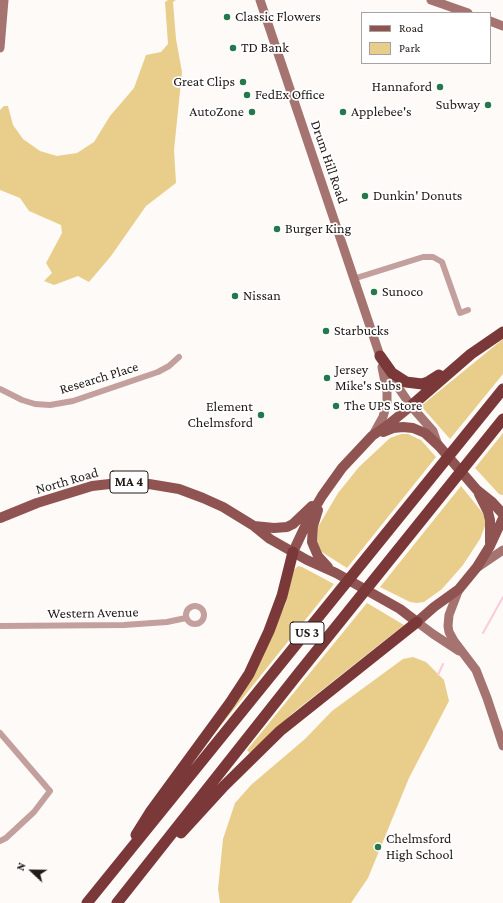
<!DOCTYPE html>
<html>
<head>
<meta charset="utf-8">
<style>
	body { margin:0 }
	#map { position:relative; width:503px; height:903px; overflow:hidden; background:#fefaf8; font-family:"Crimson Pro",serif }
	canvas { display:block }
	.legend { position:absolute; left:361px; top:12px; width:130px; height:52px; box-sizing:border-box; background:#fff; border:1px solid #a6a3a2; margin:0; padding:5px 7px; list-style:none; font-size:12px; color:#211916 }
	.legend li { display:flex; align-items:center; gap:8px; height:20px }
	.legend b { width:20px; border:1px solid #a6a3a2 }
	.north { position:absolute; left:12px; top:851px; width:40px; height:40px; -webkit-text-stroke:3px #fff; paint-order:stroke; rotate:292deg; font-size:11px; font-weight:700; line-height:16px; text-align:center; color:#211916 }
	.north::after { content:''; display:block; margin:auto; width:14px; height:18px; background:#211916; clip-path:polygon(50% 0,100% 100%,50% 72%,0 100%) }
</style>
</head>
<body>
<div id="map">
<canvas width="503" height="903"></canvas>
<ul class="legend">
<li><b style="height:5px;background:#8f5452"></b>Road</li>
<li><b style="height:11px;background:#e8ce8a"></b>Park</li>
</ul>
<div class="north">N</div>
</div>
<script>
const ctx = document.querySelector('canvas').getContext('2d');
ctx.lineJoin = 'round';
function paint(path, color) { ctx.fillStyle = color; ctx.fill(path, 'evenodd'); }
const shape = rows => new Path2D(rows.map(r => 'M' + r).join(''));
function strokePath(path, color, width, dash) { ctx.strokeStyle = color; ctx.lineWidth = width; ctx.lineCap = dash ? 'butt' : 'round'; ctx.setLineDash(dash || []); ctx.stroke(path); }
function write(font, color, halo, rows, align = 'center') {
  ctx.font = font + ' "Crimson Pro",serif'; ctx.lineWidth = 3.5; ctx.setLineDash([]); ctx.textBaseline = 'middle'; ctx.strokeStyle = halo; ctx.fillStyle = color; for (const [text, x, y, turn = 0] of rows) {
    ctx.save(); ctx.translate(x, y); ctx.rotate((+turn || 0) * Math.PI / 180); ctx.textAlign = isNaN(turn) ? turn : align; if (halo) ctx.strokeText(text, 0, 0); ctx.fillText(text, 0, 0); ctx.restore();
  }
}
paint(shape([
	[168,0,176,0,173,2,176,39,182,72,174,150,176,183,146,206,111,256,89,282,78,276,54,285,44,281,52,273,46,263,62,233,61,225,29,211,20,198,0,190,0,110,4,106,8,106,13,125,23,139,40,151,57,156,77,153,94,142,110,116,134,88,146,55,161,52,168,44,165,2],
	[503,339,503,374,450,439,421,406],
	[503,433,503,495,502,495,499,494,475,468],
	[401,434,408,434,421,440,436,457,347,568,328,556,322,552,317,541,318,527,338,493,359,467,390,438],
	[461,486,482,512,485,518,485,526,480,539,463,565,442,589,424,602,417,603,410,602,380,587],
	[298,566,302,567,334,584,194,759,244,689,261,661,285,605,294,570],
	[367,603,404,625,294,712,250,753,247,750],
	[413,657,426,662,444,680,449,701,409,778,368,878,351,903,220,903,218,889,223,839,235,803,251,785,305,739,332,711,403,659]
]), '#e8ce8a');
strokePath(shape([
	[483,633,503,597],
	[438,675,443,664]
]), '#facbd8', 2);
strokePath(shape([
	[353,279,423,257,433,257,442,262,460,313,468,310],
	[0,389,22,400,35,404,50,405,73,401,158,372,169,366,179,357],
	'186 615a9 9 0 1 1 18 0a9 9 0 1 1-18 0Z',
	[0,626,124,625,167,622,186,618],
	[0,733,50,791,34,812,6,838,0,841]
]), '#c3a09e', 6);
strokePath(shape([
	[260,0,380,356,398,387,411,406,433,431,438,445],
	[431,0,468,13],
	[490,21,503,26],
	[0,48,4,0],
	[373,435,383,417,387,402,387,392,382,367],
	[478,567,503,550],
	[459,589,449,615,448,626,449,632,454,641,476,670,487,698,503,746],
	[417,622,433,634,459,651]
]), '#a57471', 9);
strokePath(shape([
	[383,432,393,428,403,427,413,428,425,433,439,446,477,490,492,502,503,514],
	[479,494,488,512,490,520,490,543],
	[318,510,313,526,312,542,318,556,328,567],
	[0,518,37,503,92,486,127,482,149,484,179,489,203,498,223,507,254,526,270,539,307,560,336,573,400,609,417,622,434,607,459,589,477,567,490,546,503,518],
	[254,526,274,528,287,527,293,524,312,506],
	[293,552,309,518,322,496,342,468,372,436,389,424,411,406]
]), '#8f5452', 10);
strokePath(shape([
	[380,356,392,373,406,382,422,384,428,382,439,375],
	[411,406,471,354,503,332],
	[181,833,224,786,280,731,417,622],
	[136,835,151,811,230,703,249,674,269,631,282,596,293,552],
	[87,903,503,389],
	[117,903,298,674,503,419]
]), '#7a3838', 11);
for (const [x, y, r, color] of [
	[227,17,4,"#24794c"],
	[233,48,4,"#24794c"],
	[243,82,4,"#24794c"],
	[440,87,4,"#24794c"],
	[247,95,4,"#24794c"],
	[488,105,4,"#24794c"],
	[252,112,4,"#24794c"],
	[343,112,4,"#24794c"],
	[365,196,4,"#24794c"],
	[277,229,4,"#24794c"],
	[374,292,4,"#24794c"],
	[235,296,4,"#24794c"],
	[326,331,4,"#24794c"],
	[327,378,4,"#24794c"],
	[336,406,4,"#24794c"],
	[261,415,4,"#24794c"],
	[378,847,4,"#24794c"]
]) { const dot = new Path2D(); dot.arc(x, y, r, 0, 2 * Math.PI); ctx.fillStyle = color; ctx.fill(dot); strokePath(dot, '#fff', 1.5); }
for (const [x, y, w] of [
	[129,482,38],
	[307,633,34]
]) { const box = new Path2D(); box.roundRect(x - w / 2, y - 11, w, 22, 3); ctx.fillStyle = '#fff'; ctx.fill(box); strokePath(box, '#211916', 1); }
write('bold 13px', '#211916', null, [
	["MA 4",129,482],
	["US 3",307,633]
]);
write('14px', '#211916', '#fff', [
	["Classic Flowers",235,17],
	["TD Bank",241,48],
	["Great Clips",235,82,"right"],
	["Hannaford",432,87,"right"],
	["FedEx Office",255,95],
	["Subway",480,105,"right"],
	["AutoZone",244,112,"right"],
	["Applebee's",351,112],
	["Dunkin' Donuts",373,196],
	["Burger King",285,229],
	["Sunoco",382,292],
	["Nissan",243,296],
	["Starbucks",334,331],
	["Jersey",335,370],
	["Mike's Subs",335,386],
	["The UPS Store",344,406],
	["Element",253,407,"right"],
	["Chelmsford",253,423,"right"],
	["Chelmsford",386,839],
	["High School",386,855]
], 'left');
write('14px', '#211916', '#fff', [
	["Drum Hill Road",329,162,71],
	["Research Place",99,378,-17],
	["North Road",67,481,-16],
	["Western Avenue",93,613,-1]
]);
</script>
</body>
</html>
